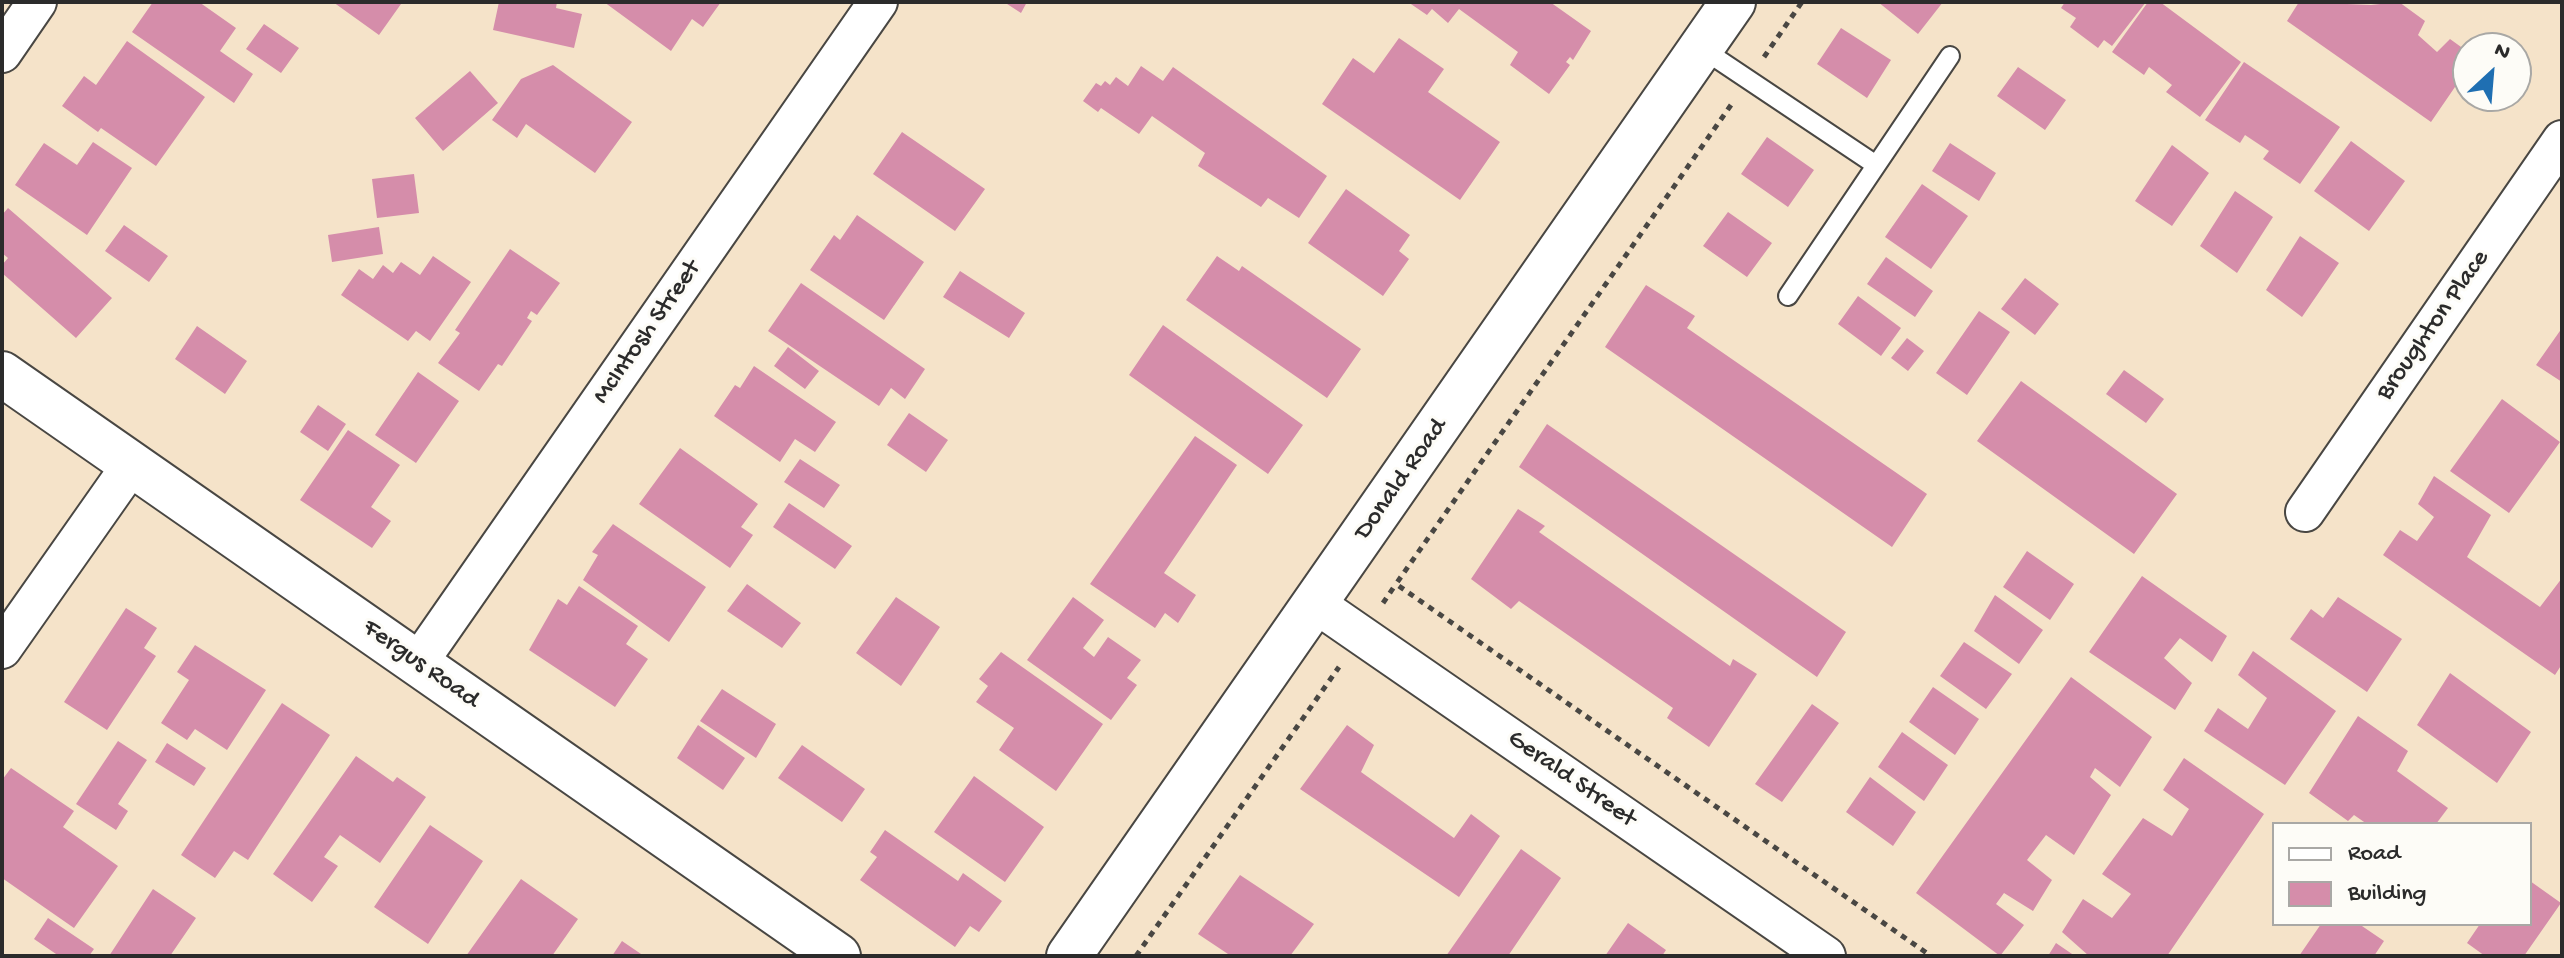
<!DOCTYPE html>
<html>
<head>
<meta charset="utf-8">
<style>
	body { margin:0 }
	#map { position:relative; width:2564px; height:958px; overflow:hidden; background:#f5e3c9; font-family:"Gochi Hand",sans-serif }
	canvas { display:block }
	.frame { position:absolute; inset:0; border:4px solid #2b2b2b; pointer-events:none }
	.legend { position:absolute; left:2272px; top:822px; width:260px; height:104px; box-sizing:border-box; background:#fdfcf7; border:2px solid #a9a8a5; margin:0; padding:10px 14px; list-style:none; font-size:24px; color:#2b2b2b }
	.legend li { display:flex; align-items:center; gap:16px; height:40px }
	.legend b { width:40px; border:2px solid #a9a8a5 }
	.north { position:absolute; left:2452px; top:32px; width:80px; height:80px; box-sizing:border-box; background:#fdfcf7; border:2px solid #a9a8a5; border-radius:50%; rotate:26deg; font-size:22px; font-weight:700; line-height:32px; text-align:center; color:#2b2b2b }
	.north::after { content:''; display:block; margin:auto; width:28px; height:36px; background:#1f6fb2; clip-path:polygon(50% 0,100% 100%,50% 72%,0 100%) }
</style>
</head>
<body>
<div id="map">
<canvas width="2564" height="958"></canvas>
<div class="frame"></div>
<ul class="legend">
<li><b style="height:10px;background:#fff"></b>Road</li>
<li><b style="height:22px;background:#d58daa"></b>Building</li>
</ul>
<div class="north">N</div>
</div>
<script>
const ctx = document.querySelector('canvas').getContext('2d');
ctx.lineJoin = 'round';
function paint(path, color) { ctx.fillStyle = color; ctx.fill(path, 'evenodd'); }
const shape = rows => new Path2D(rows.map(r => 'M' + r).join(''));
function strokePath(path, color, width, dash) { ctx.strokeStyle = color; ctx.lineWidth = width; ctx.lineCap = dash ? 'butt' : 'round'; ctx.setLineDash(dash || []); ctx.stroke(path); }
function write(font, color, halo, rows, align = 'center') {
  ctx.font = font + ' "Gochi Hand",sans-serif'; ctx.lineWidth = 6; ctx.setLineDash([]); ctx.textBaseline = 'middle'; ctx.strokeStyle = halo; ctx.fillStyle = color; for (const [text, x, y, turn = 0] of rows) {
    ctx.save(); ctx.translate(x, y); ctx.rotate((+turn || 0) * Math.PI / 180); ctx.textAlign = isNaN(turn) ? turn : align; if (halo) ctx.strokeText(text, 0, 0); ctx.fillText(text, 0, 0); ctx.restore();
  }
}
paint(shape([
	[153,2,199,2,236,28,220,51,253,74,234,103,132,32],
	[333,2,399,2,401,4,379,35],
	[499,2,557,2,556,8,582,14,574,48,493,30],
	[604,2,721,2,703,27,692,19,671,51],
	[1004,2,1027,2,1021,13],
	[1408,2,1550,2,1591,31,1573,60,1570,57,1566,62,1570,65,1549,94,1510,65,1518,52,1459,9,1448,23,1432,9,1427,15],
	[1878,2,1943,2,1918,34],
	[2065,2,2146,2,2112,46,2104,40,2098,48,2070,27,2076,18,2061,8],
	[2148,2,2160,2,2241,62,2200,117,2166,92,2172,85,2149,67,2144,75,2112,52],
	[2299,2,2371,5,2399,2,2425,21,2418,35,2437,52,2450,39,2468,52,2468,68,2431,122,2287,21],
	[264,24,299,48,281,73,246,49],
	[1841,28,1891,60,1867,98,1817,64],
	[1399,38,1444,69,1428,92,1500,142,1460,200,1322,104,1353,58,1374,73],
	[127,41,205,97,156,166,101,128,98,132,62,106,84,76,96,85],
	[2244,62,2340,127,2300,184,2263,159,2269,151,2245,135,2240,143,2205,120],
	[553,65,632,122,595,173,526,124,517,138,492,120,521,79],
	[1141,66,1163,81,1173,67,1327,176,1299,218,1268,198,1261,207,1198,166,1205,153,1152,116,1139,134,1101,108,1098,112,1083,101,1096,83,1101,86,1105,81,1110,85,1116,77,1128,86],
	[2018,67,2066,100,2045,130,1997,96],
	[470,71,498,103,443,151,415,118],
	[902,132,985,189,955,231,873,174],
	[1767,137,1814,170,1788,207,1741,174],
	[2351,141,2405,181,2369,231,2314,191],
	[93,142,132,168,87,235,15,185,44,143,77,165],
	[1950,143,1996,173,1979,201,1932,171],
	[2172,145,2209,173,2172,226,2135,201],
	[414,174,419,213,377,218,372,179],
	[1922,184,1968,216,1931,269,1885,237],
	[1346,189,1410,235,1399,251,1409,259,1383,296,1308,243],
	[2235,191,2273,217,2237,273,2200,246],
	[8,208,112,298,76,338,2,273,2,265,8,258,2,253,2,215],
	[1728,212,1772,243,1747,277,1703,246],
	[857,215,924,262,884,320,810,270,834,235,840,240],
	[124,225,168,256,149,282,105,251],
	[379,227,383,254,332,262,328,235],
	[2300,236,2339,263,2302,317,2266,290],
	[510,249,560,283,537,315,531,311,527,318,532,321,502,366,498,364,479,391,438,363,460,333,455,330],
	[433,256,471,282,430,341,416,331,408,341,341,295,359,269,373,279,383,265,393,273,401,262,420,275],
	[1217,256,1239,271,1242,266,1361,349,1327,398,1186,300],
	[1886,257,1933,291,1915,317,1867,284],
	[960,271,1025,313,1009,338,943,297],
	[2025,278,2059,304,2035,335,2001,309],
	[801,283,925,369,905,399,891,388,879,406,768,331],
	[1646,285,1695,316,1687,328,1927,494,1892,547,1605,347],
	[1858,296,1901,328,1881,356,1838,324],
	[1979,311,2010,332,1967,395,1936,373],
	[1163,325,1303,425,1268,474,1129,375],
	[197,326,247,361,225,394,175,359],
	[2562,328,2562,382,2536,365],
	[1907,338,1924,351,1908,371,1891,358],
	[788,347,819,371,805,389,774,366],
	[754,366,836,422,815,452,795,439,780,462,714,416,735,385,740,388],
	[2124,370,2164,399,2146,423,2106,394],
	[418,372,459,401,416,463,375,435],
	[2021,381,2177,494,2134,554,1977,441],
	[2502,399,2560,442,2509,513,2450,471],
	[318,405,346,424,328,451,300,432],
	[909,413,948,440,926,472,887,445],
	[1547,424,1846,632,1817,677,1519,467],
	[348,430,400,465,371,507,391,521,372,548,300,500],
	[1195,436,1237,465,1164,573,1196,595,1178,623,1165,613,1155,628,1090,584],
	[680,448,758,504,741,527,753,535,730,568,639,504],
	[800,459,840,485,824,508,784,482],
	[2434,476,2491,515,2467,557,2540,607,2562,578,2562,664,2555,675,2383,555,2400,530,2417,541,2434,517,2418,504],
	[789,503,852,546,835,569,773,527],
	[1518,509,1545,526,1539,532,1730,666,1733,659,1757,674,1709,747,1667,718,1673,708,1519,601,1511,609,1471,579],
	[613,524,706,587,669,642,583,580,598,555,592,552],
	[2027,551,2074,584,2050,620,2003,587],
	[2142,576,2227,636,2212,662,2180,638,2164,658,2192,683,2175,710,2089,652],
	[747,584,801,623,782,648,727,611],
	[579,586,638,626,626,644,648,659,615,707,529,650,558,599,567,605],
	[1995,595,2043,630,2019,664,1974,631],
	[896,597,940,627,901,686,856,653],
	[1073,597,1104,620,1083,648,1094,657,1108,637,1141,660,1127,678,1137,685,1111,720,1027,660],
	[2338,597,2402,639,2367,692,2290,639,2311,609,2323,618],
	[126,608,157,628,144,648,156,656,107,730,64,702],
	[1964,642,2012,674,1986,709,1940,676],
	[195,645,266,690,227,750,195,729,187,740,161,723,189,680,177,672],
	[2253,651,2336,711,2285,785,2204,731,2218,708,2248,729,2267,698,2238,675],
	[1001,652,1103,724,1056,791,999,750,1014,728,976,702,988,686,979,679],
	[2450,673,2531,732,2497,783,2417,725],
	[2071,677,2152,737,2120,787,2095,768,2090,777,2111,795,2074,855,2046,835,2027,860,2052,880,2033,911,2004,893,1996,904,2024,925,2000,956,1916,893],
	[1933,687,1979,719,1955,755,1909,722],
	[722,689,776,724,756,758,700,721],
	[282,703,330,735,248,860,234,851,215,878,181,855],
	[1812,704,1839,723,1782,802,1755,784],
	[2358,716,2408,751,2397,771,2448,808,2436,824,2367,824,2354,815,2348,821,2309,793],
	[698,725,745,758,723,790,677,758],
	[1347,725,1374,745,1361,772,1454,838,1471,814,1500,836,1459,897,1300,789],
	[1902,732,1948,765,1924,801,1878,767],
	[118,741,147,760,118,804,128,811,116,830,76,804],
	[167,743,206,768,194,786,155,762],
	[802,745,865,789,842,822,778,778],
	[356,756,393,782,397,777,426,797,380,863,340,835,324,857,338,866,312,902,273,874],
	[2184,758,2264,814,2167,956,2089,956,2062,932,2083,899,2112,918,2131,894,2102,874,2143,818,2172,836,2189,809,2163,790],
	[11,768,74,811,63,827,118,866,74,928,2,878,2,780],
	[974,776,1044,827,1005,882,934,832],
	[1870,777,1916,812,1893,846,1846,812],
	[430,825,483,861,428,944,374,907],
	[885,830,958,881,963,873,1002,901,979,932,970,926,955,947,860,880,877,857,870,852],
	[1521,849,1561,878,1508,956,1446,956],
	[1240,875,1314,924,1290,956,1231,956,1198,934],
	[521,879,578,919,552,956,466,956],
	[2530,881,2561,903,2524,956,2485,956,2467,943,2480,924,2530,924],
	[153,889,196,918,170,956,109,956],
	[48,918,94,949,89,956,59,956,34,939],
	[1628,923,1666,950,1662,956,1605,956],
	[2321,924,2359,924,2384,941,2374,956,2299,956],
	[622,941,644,956,612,956],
	[2056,943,2075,956,2048,956]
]), '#d58daa');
const service = shape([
	[1701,48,1876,165],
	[1788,296,1950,56]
]);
const minor = shape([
	[2,53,37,2],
	[2305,512,2562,140],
	[1316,604,1826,956],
	[2,649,132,464],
	[418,663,878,2]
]);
const tertiary = shape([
	[2,374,838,956],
	[1069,956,1733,2]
]);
strokePath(service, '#494743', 22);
strokePath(minor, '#494743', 42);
strokePath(tertiary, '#494743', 48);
strokePath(shape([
	[1764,57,1802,2],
	[1731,105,1396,584,1931,956],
	[1383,603,1396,584],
	[1136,956,1339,667]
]), '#494743', 5, [6, 6]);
strokePath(service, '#fff', 18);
strokePath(minor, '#fff', 38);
strokePath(tertiary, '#fff', 44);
write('26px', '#2b2b2b', '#fdfcf7', [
	["Broughton Place",2434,326,-55],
	["McIntosh Street",648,333,-55],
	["Donald Road",1402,480,-55],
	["Fergus Road",420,665,35],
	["Gerald Street",1571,780,35]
]);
</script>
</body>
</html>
